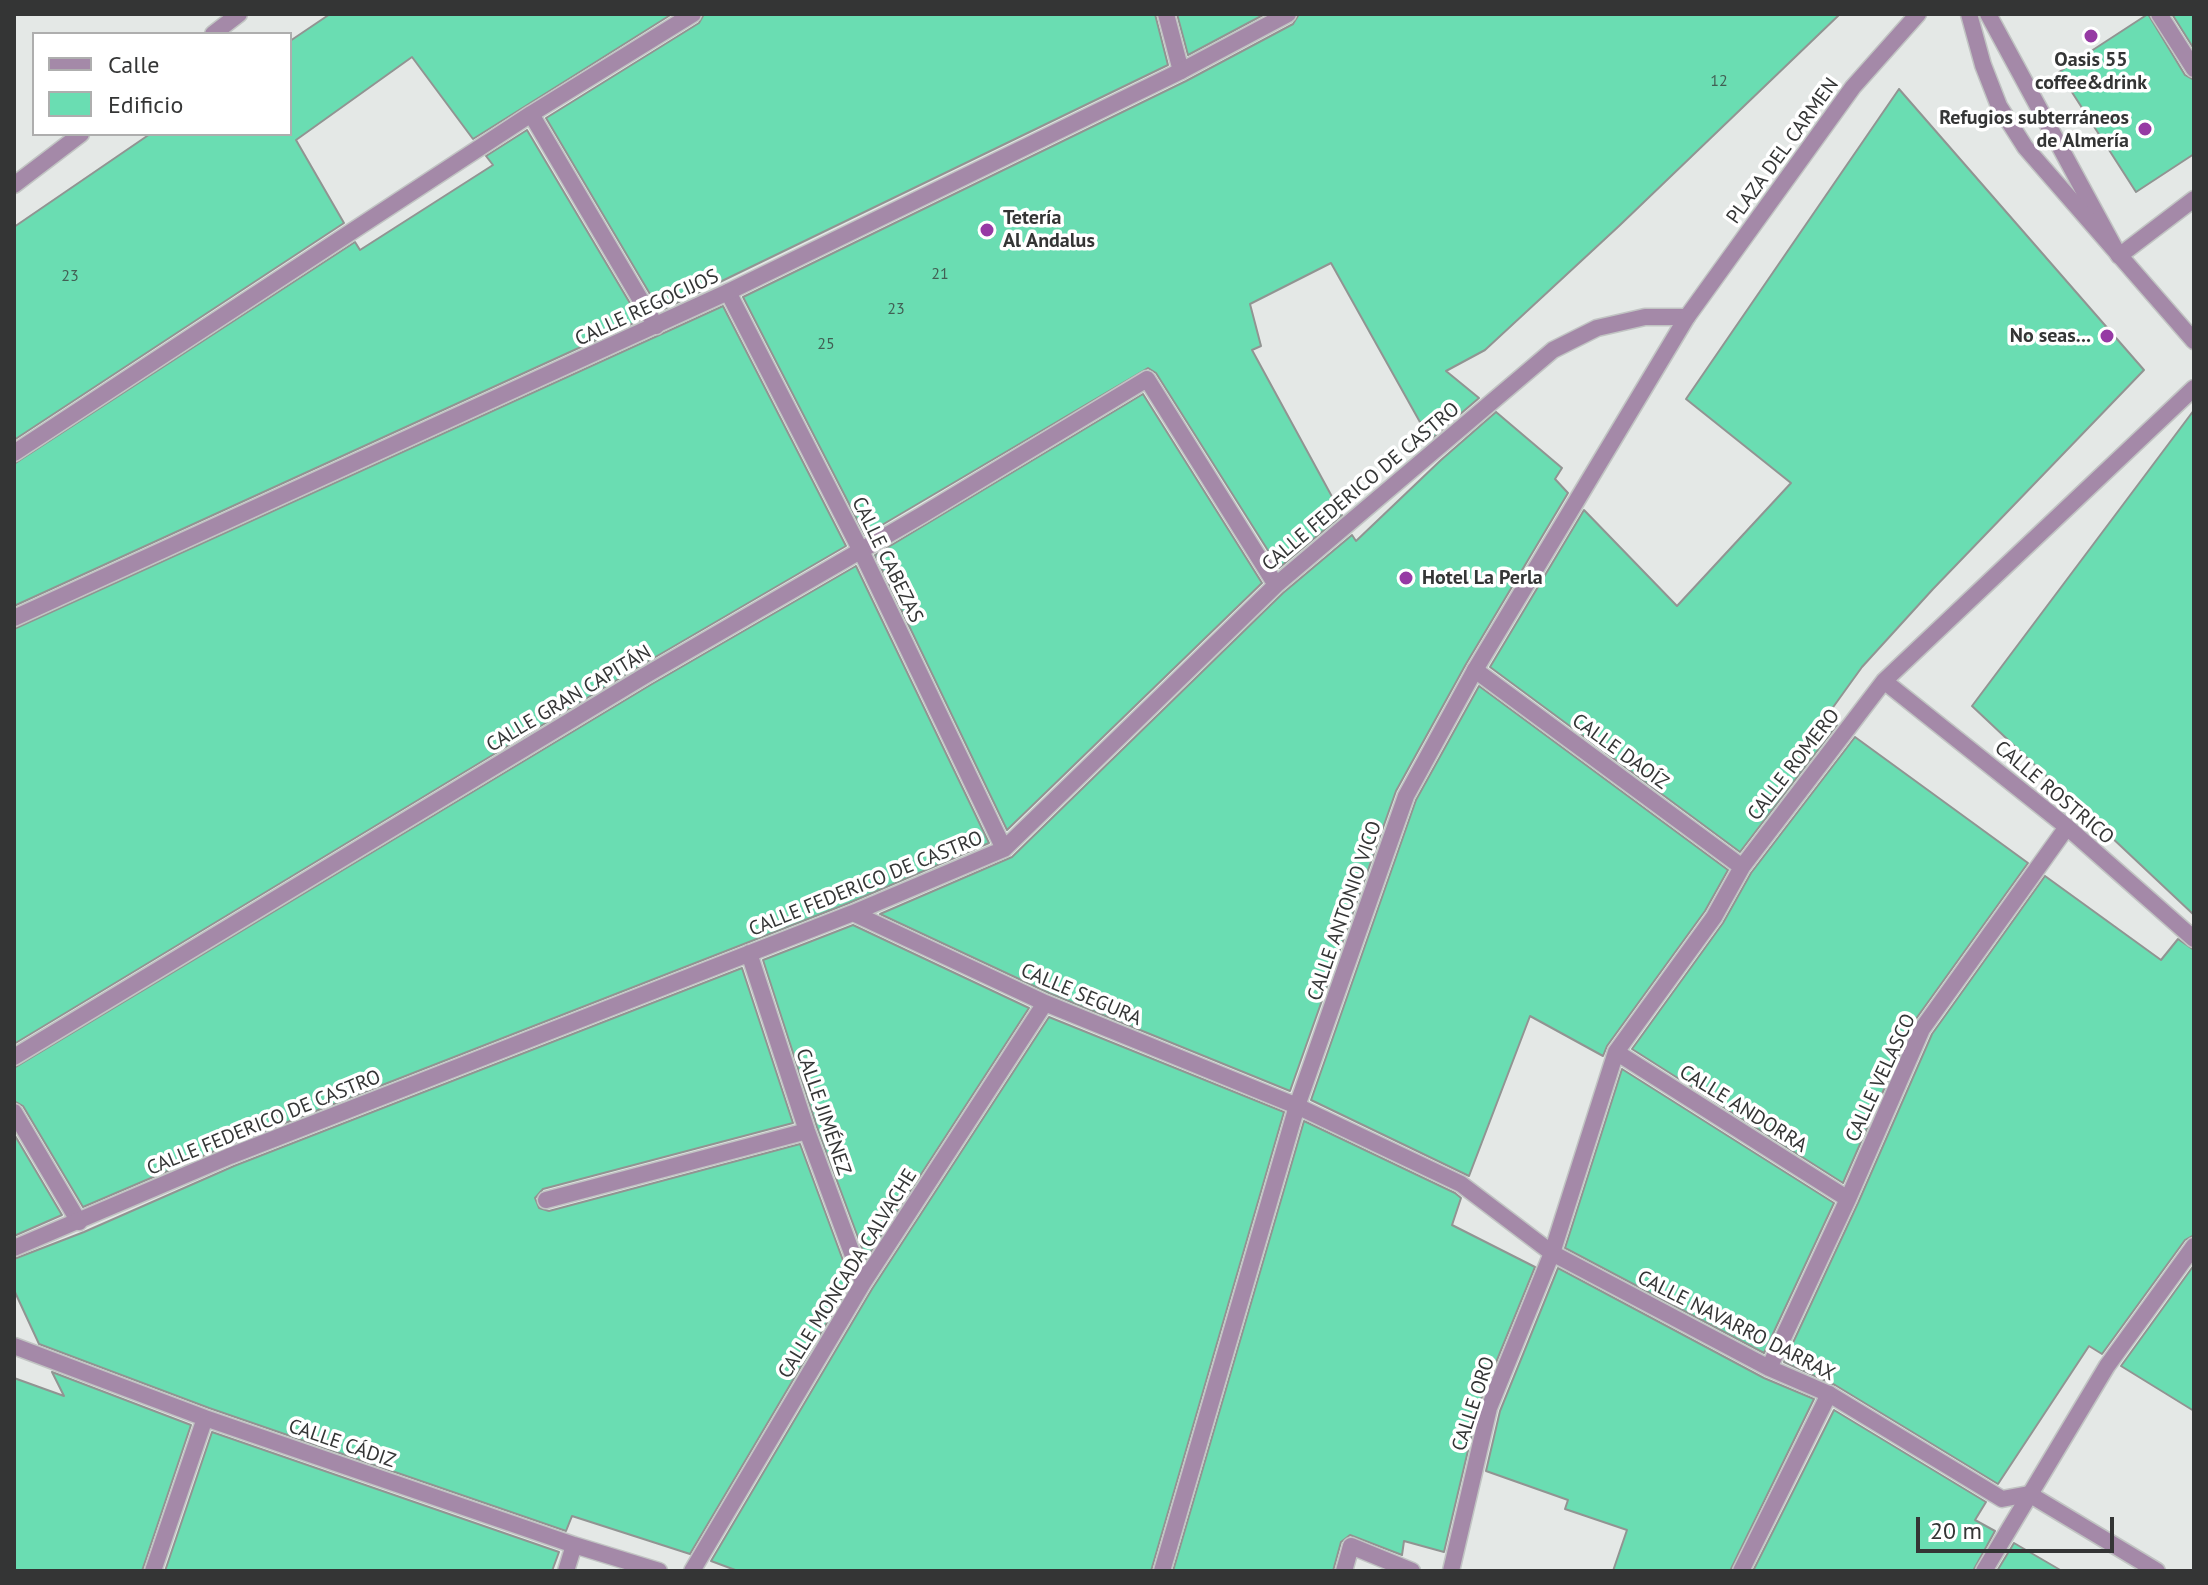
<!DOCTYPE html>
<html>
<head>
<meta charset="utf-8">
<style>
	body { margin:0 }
	#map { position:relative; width:2208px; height:1585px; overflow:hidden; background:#e4e8e6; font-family:"PT Sans",sans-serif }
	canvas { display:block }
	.frame { position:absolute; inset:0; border:16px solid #343535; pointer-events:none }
	.legend { position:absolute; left:32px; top:32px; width:260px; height:104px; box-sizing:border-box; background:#fff; border:2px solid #aeaeae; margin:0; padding:10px 14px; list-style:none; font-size:24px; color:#343535 }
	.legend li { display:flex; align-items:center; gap:16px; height:40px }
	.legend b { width:40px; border:2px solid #aeaeae }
	.scale { position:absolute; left:1916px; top:1517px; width:198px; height:36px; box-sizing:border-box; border:4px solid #343535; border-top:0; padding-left:10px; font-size:24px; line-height:28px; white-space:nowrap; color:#343535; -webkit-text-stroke:6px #fff; paint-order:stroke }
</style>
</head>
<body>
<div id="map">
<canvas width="2208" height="1585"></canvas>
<div class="frame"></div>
<ul class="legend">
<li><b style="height:10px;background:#a489a8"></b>Calle</li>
<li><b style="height:22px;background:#6addb2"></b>Edificio</li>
</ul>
<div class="scale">20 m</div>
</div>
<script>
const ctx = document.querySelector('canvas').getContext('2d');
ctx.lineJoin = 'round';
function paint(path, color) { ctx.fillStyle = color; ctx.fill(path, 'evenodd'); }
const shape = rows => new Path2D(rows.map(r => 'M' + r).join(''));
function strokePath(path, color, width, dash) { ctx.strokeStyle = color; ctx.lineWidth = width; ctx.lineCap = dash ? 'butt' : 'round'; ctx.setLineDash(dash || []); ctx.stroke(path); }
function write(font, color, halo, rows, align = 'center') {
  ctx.font = font + ' "PT Sans",sans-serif'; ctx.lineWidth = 7; ctx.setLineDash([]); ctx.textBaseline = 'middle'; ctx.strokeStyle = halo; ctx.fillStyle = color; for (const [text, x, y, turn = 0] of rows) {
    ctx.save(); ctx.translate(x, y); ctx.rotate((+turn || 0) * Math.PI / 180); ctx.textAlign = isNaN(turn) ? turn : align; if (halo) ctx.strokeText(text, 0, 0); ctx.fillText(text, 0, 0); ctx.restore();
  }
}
const building = shape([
	[330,14,672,14,473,139,412,57,296,140,344,223,14,440,14,227,150,134,290,134,290,41,330,14],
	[704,14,1155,14,1168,65,660,311,546,118,699,23,704,14],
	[1177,14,1265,14,1188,55,1177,14],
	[1299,14,1840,14,1619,226,1485,350,1446,371,1479,398,1430,440,1331,263,1250,304,1261,346,1252,350,1342,515,1279,568,1156,373,1148,368,865,535,743,297,1186,81,1293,24,1299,14],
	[2148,14,2185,75,2194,80,2194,154,2136,192,2059,72,2148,14],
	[2172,14,2194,14,2194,49,2172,14],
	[1899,89,2144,370,1933,589,1862,667,1826,717,1837,725,1740,852,1490,667,1584,510,1677,606,1791,483,1686,399,1899,89],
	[527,130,640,320,14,606,14,464,355,242,360,250,493,165,486,156,527,130],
	[723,306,846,546,640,666,14,1044,14,629,723,306],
	[1143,394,1262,583,1007,830,875,555,1143,394],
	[2194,410,2194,915,1972,706,2194,410],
	[1496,412,1562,468,1555,479,1568,493,1466,664,1396,791,1290,1091,1049,993,880,914,1012,857,1283,593,1352,535,1356,541,1441,460,1496,412],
	[856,566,989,843,849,903,226,1146,83,1207,23,1106,14,1101,14,1068,652,684,856,566],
	[1479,686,1728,870,1705,911,1607,1046,1603,1056,1530,1016,1469,1176,1311,1100,1416,800,1479,686],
	[1855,737,2028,863,1913,1023,1843,1183,1632,1049,1723,923,1751,873,1855,737],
	[2045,876,2161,960,2178,939,2194,950,2194,1235,2185,1240,2102,1354,2089,1346,1998,1484,1835,1385,1784,1362,1858,1203,1932,1034,2045,876],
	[853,925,1029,1008,866,1259,817,1127,763,960,853,925],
	[742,968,793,1123,543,1189,535,1198,539,1208,549,1211,800,1144,851,1282,690,1554,572,1516,566,1531,209,1408,39,1344,14,1290,14,1259,84,1232,234,1166,742,968],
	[1049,1017,1284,1112,1151,1571,738,1571,711,1561,872,1289,1049,1017],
	[1622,1069,1834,1203,1764,1353,1565,1248,1622,1069],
	[1304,1121,1455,1193,1461,1198,1452,1225,1535,1267,1479,1404,1444,1552,1404,1541,1402,1555,1350,1535,1341,1542,1333,1571,1173,1571,1304,1121],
	[14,1134,62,1215,14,1236,14,1134],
	[2194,1265,2194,1411,2121,1366,2194,1265],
	[1558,1268,1764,1378,1814,1399,1730,1571,1613,1571,1627,1530,1565,1509,1568,1500,1486,1471,1500,1411,1558,1268],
	[52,1372,191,1425,142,1571,14,1571,14,1378,64,1396,52,1372],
	[1834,1410,1986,1502,1975,1520,1995,1531,1973,1571,1753,1571,1834,1410],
	[212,1432,559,1552,552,1571,165,1571,212,1432],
	[2014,1543,2062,1571,1997,1571,2014,1543]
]);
paint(building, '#6addb2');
strokePath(building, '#919492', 2);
const pedestrian = shape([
	[1988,14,2119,256,2194,199],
	[2159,14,2194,69],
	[531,114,656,326],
	[14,453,531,114,693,14],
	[14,1112,79,1222],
	[1344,1571,1351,1546,1412,1571],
	[1741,1571,1829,1394]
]);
const minor = shape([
	[1166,14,1181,71],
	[213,34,239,14],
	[14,185,81,134],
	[728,292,861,551,1004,849],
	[1475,670,1742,867],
	[1884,681,2067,827,2194,939],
	[853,913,1045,1003,1297,1106,1461,1184,1552,1253,1769,1368,1829,1394,2002,1499,2029,1494,2157,1571],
	[749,953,807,1131,863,1283],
	[1616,1052,1848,1199],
	[14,1057,646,675,922,515,1147,379,1276,585],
	[546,1200,807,1131],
	[14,1248,230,1156,853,913,1004,849,1276,585,1553,350,1597,328,1645,317,1687,317],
	[14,1346,205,1418,574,1545,659,1571],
	[1769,1368,1848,1199,1922,1029,2067,827],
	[153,1571,205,1418],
	[566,1571,574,1545],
	[692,1571,863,1283,1045,1003],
	[1451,1571,1489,1408,1552,1253,1616,1052,1714,917,1742,867,1884,681,2194,388]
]);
const tertiary = shape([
	[1969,14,1983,65,1999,106,2025,147,2194,341],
	[14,618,728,292,1181,71,1288,14],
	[1162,1571,1297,1106,1406,796,1475,670,1687,317,1853,87,1918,14],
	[1984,1571,2107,1366,2194,1246]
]);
strokePath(pedestrian, '#c1c4c3', 19);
strokePath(minor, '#c1c4c3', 19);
strokePath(tertiary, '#c1c4c3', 19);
strokePath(pedestrian, '#a489a8', 16);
strokePath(minor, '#a489a8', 16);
strokePath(tertiary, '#a489a8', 16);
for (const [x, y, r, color] of [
	[2091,36,8,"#963aa4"],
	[2145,129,8,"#963aa4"],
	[987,230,8,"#963aa4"],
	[2107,336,8,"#963aa4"],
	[1406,578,8,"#963aa4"]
]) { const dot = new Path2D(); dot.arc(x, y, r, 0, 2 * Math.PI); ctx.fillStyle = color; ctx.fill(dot); strokePath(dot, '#fff', 3); }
write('16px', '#425f54', null, [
	["12",1719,81],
	["21",940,274],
	["23",70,276],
	["23",896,309],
	["25",826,344]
]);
write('bold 20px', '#343535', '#fff', [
	["Oasis 55",2091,60,"center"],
	["coffee&drink",2091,83,"center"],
	["Refugios subterráneos",2129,118],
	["de Almería",2129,141],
	["Tetería",1003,218,"left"],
	["Al Andalus",1003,241,"left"],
	["No seas...",2091,336],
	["Hotel La Perla",1422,578,"left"]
], 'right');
write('20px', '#343535', '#fff', [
	["PLAZA DEL CARMEN",1783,151,-54],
	["CALLE REGOCIJOS",647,308,-25],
	["CALLE FEDERICO DE CASTRO",1361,487,-40],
	["CALLE CABEZAS",887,560,64],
	["CALLE GRAN CAPITÁN",569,699,-31],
	["CALLE DAOÍZ",1620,752,36],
	["CALLE ROMERO",1794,765,-52],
	["CALLE ROSTRICO",2054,793,40],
	["CALLE FEDERICO DE CASTRO",866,884,-22],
	["CALLE ANTONIO VICO",1345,911,-71],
	["CALLE SEGURA",1081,995,23],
	["CALLE VELASCO",1881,1078,-65],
	["CALLE ANDORRA",1743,1109,32],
	["CALLE JIMÉNEZ",823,1112,71],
	["CALLE FEDERICO DE CASTRO",264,1123,-22],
	["CALLE MONCADA CALVACHE",848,1274,-58],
	["CALLE NAVARRO DARRAX",1736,1326,27],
	["CALLE ORO",1474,1404,-72],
	["CALLE CÁDIZ",342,1444,19]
]);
</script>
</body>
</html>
